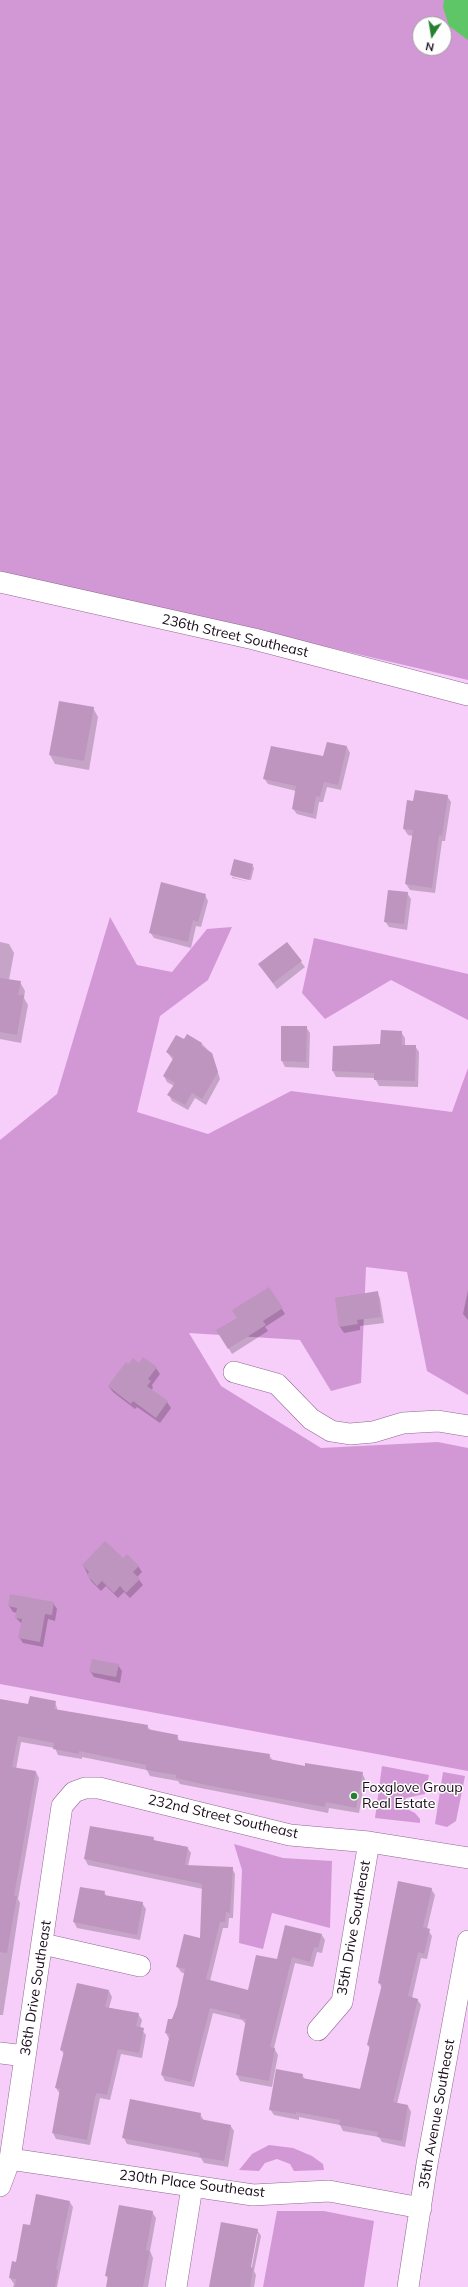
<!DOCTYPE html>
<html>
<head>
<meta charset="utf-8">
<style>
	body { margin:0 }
	#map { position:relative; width:468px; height:2287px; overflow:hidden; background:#f7cdf9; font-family:Mulish,sans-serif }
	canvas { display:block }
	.north { position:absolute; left:412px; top:16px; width:40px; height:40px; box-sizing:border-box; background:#fefefe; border:1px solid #a29ca2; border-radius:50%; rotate:192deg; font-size:11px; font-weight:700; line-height:16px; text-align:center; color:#180a19 }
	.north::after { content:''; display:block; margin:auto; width:14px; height:18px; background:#258030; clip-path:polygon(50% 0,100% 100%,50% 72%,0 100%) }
</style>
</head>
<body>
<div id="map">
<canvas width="468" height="2287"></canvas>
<div class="north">N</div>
</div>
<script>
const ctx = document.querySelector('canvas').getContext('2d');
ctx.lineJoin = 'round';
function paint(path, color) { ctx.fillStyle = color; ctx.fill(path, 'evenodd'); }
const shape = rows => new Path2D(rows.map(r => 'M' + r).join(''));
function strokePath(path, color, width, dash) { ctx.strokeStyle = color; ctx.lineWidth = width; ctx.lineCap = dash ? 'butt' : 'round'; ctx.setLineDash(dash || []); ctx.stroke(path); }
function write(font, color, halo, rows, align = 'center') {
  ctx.font = font + ' Mulish,sans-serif'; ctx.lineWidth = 3; ctx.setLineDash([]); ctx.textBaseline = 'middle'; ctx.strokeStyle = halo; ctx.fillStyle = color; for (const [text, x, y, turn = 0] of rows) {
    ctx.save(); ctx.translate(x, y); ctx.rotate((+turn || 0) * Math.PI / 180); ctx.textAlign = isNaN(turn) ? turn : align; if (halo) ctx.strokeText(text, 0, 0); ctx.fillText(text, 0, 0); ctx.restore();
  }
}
paint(shape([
	[0,0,468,0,468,680,255,630,0,582],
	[420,24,444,24,444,48,420,48],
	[110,917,137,965,172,972,207,929,232,927,208,980,160,1016,137,1112,208,1134,291,1091,452,1112,468,1068,468,1395,427,1371,407,1272,366,1267,361,1383,331,1391,300,1340,189,1333,221,1386,321,1448,438,1442,468,1448,468,1771,0,1684,0,1140,57,1094],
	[314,938,468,974,468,1020,391,980,325,1019,302,993],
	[382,1766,429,1775,425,1794,406,1798,405,1808,415,1813,420,1819,420,1823,375,1818],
	[443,1772,465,1776,456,1821,447,1827,435,1824],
	[234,1844,283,1858,332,1861,330,1928,272,1913,263,1949,239,1943,242,1870],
	[269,2145,293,2148,312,2156,323,2164,324,2170,294,2171,290,2164,277,2159,265,2163,259,2171,239,2170,252,2154],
	[277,2211,324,2211,374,2221,364,2287,263,2287]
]), '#d298d5');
paint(shape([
	[444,0,468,0,468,40,449,26,443,7]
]), '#5fc667');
paint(shape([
	[93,708,98,717,89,770,55,764,50,755],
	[347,747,350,753,341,790,327,787,323,802,319,802,316,819,297,814,293,809,296,791,268,784,264,778,324,758],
	[447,796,451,802,445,841,442,841,435,893,410,890,406,884,413,836,408,835,404,829,414,802],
	[234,861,252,865,254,868,251,880,232,876],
	[232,877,250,882,232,878],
	[407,893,411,899,407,930,389,927,385,921],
	[205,895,208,901,201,927,196,926,191,948,154,938,150,932],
	[0,942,9,944,14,953,9,980,20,982,25,991,24,998,28,1005,21,1043,0,1039],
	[287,944,305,967,277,989,263,970],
	[306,1027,310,1033,309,1068,285,1067,282,1061],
	[401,1032,405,1038,405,1046,415,1046,419,1052,418,1087,379,1086,375,1078,336,1077,333,1071,334,1047,381,1045],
	[187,1036,202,1044,212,1054,220,1079,206,1105,195,1098,188,1110,172,1101,169,1095,174,1086,167,1082,164,1076,173,1060,167,1052,184,1041],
	[269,1288,285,1314,265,1327,268,1331,232,1354,218,1331,238,1318],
	[468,1290,468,1320,463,1314],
	[377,1292,380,1298,384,1323,360,1326,360,1330,344,1333,340,1327,336,1298],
	[139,1364,156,1368,160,1374,152,1385,153,1388,151,1390,167,1402,171,1408,160,1423,137,1407,135,1409,113,1392,109,1387,129,1366],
	[123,1560,138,1566,142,1572,137,1577,143,1585,130,1598,124,1592,118,1598,106,1586,101,1591,91,1581,83,1565],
	[53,1603,57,1609,55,1621,48,1619,43,1647,23,1643,19,1637,22,1624,16,1618,17,1613,13,1612,9,1606],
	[118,1665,122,1671,120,1683,94,1677,90,1671],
	[0,1700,29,1705,55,1702,58,1711,147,1726,151,1731,177,1736,180,1742,269,1755,273,1761,306,1767,362,1773,365,1779,359,1813,329,1808,328,1813,180,1784,178,1781,150,1776,147,1770,82,1757,82,1759,58,1755,55,1748,21,1742,16,1769,36,1772,39,1778,18,1899,20,1903,3,2015,0,2015],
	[153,1838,155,1841,187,1847,191,1853,188,1866,232,1868,235,1874,233,1918,229,1918,228,1928,223,1928,210,1981,249,1991,278,1961,321,1934,325,1940,322,1953,317,1952,313,1967,295,1963,274,2048,278,2055,272,2087,240,2081,237,2075,246,2024,242,2020,213,2013,194,2087,165,2081,162,2075,169,2039,166,2033,178,2006,185,1974,181,1972,177,1966,201,1939,203,1889,88,1865,85,1859],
	[431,1889,435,1895,427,1929,432,1936,427,1959,421,1958,412,1998,417,1999,421,2005,397,2104,408,2106,411,2112,405,2147,382,2142,379,2137,343,2131,340,2125,299,2117,299,2120,274,2115,270,2109,302,2075,305,2079,361,2090,370,2049,368,2045,382,1988,379,1983],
	[104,1892,107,1897,142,1903,146,1909,140,1940,77,1928,74,1922],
	[109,1991,112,1997,109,2008,138,2014,142,2020,140,2028,146,2035,142,2058,121,2054,110,2100,100,2098,90,2145,56,2139,53,2133,60,2094,56,2088,64,2054,61,2050],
	[200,2114,204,2121,230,2125,234,2131,228,2167,204,2163,201,2158,127,2144,124,2138],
	[69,2201,73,2207,57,2287,13,2287,14,2284,10,2278,31,2226],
	[152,2212,156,2218,150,2251,153,2258,148,2287,107,2287,109,2280,106,2276],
	[257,2230,261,2236,254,2271,256,2275,254,2287,211,2287],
	[256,2234,258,2234,251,2272,249,2272]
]), '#0003');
paint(shape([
	[59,701,94,707,84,761,49,755],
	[327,742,347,746,338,785,324,782,320,797,316,796,313,814,292,809,296,786,263,779,271,746,323,756],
	[415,790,448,795,442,836,439,835,432,888,405,884,413,830,403,829,407,800,413,801],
	[234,859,253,864,249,880,230,875],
	[161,882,206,894,198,922,193,920,188,942,149,933],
	[388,890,408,892,404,924,384,922],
	[287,942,302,961,273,983,258,964],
	[0,978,21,981,18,995,24,995,17,1035,0,1032],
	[281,1026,307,1026,306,1062,281,1061],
	[381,1030,402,1031,402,1045,416,1045,415,1081,374,1080,374,1073,332,1071,333,1046,380,1044],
	[187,1034,202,1043,201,1046,212,1053,218,1072,202,1099,192,1093,185,1105,167,1095,175,1083,163,1076,174,1057,166,1052,176,1035,184,1039],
	[269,1287,283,1308,263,1321,266,1325,228,1349,216,1330,237,1318,232,1310],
	[378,1291,381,1317,357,1320,358,1324,339,1327,335,1298],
	[143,1357,157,1367,148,1379,151,1381,147,1386,168,1401,156,1418,133,1401,131,1404,108,1386,126,1362,129,1364,133,1358,139,1363],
	[105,1541,123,1558,127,1554,139,1566,133,1572,140,1579,126,1593,120,1586,114,1593,102,1581,97,1586,87,1575,89,1572,82,1565],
	[10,1594,54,1602,52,1615,45,1614,40,1642,18,1638,22,1619,15,1618,17,1608,8,1606],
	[92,1659,119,1664,116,1677,89,1672],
	[30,1696,56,1701,54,1709,148,1725,147,1729,178,1735,177,1740,270,1754,269,1759,305,1766,305,1763,363,1772,356,1808,326,1802,325,1807,206,1785,176,1778,176,1775,146,1770,146,1765,79,1751,79,1754,53,1749,54,1743,18,1736,12,1767,36,1771,14,1896,17,1896,7,1953,0,1952,0,1699,28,1704],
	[90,1826,154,1837,153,1840,188,1847,185,1865,233,1867,230,1913,226,1912,225,1922,220,1922,206,1979,248,1990,256,1955,277,1959,285,1925,322,1934,318,1948,314,1947,310,1962,292,1957,270,2047,275,2048,269,2081,236,2075,246,2019,240,2018,240,2015,210,2008,191,2082,161,2075,170,2034,165,2033,168,2019,172,2019,177,2006,185,1969,176,1967,184,1934,200,1938,202,1884,84,1859],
	[398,1881,432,1888,423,1927,430,1929,424,1954,418,1952,408,1996,418,1999,393,2102,408,2105,402,2141,377,2137,378,2132,339,2125,340,2120,296,2112,296,2114,269,2110,276,2069,303,2074,302,2078,360,2089,370,2046,367,2045,382,1984,378,1983],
	[80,1887,105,1891,104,1895,143,1902,137,1935,73,1922],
	[77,1983,109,1990,105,2007,139,2013,136,2026,144,2028,139,2053,118,2049,107,2095,97,2093,95,2097,87,2140,52,2133,60,2089,55,2088,64,2051,60,2050],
	[130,2099,201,2113,200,2119,231,2125,224,2161,199,2157,200,2153,122,2138],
	[36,2194,70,2201,56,2269,58,2270,55,2287,15,2287,16,2279,9,2278,12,2261,16,2262,23,2224,30,2225],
	[119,2205,153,2211,146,2250,150,2251,143,2287,106,2287,108,2276,105,2276],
	[221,2222,258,2229,251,2267,253,2268,250,2287,209,2287]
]), '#bd95be');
const minor = shape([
	[0,582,254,639,468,695],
	[234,1372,277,1384,311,1419,331,1431,350,1434,373,1432,403,1423,438,1421,468,1426],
	[43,1944,140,1966],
	[318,2030,342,2002,369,1842],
	[0,2053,25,2056],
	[10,2159,253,2195,329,2191,421,2208],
	[0,2186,10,2159,62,1806,74,1792,85,1788,99,1788,290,1835,369,1842,468,1858],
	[176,2287,192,2187],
	[408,2287,427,2164,468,1941]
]);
strokePath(minor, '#8e688f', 22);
strokePath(minor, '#fff', 21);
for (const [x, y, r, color] of [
	[354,1796,4,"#258030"]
]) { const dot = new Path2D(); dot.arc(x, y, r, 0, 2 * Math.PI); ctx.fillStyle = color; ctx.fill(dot); strokePath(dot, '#fefefe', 1.5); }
write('14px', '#180a19', '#fefefe', [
	["236th Street Southeast",235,636,13],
	["232nd Street Southeast",223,1817,13],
	["35th Drive Southeast",354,1928,-80],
	["36th Drive Southeast",36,1988,-81],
	["35th Avenue Southeast",437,2114,-80],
	["230th Place Southeast",192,2184,7]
]);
write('14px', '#180a19', '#fefefe', [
	["Foxglove Group",362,1788],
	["Real Estate",362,1804]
], 'left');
</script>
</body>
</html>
